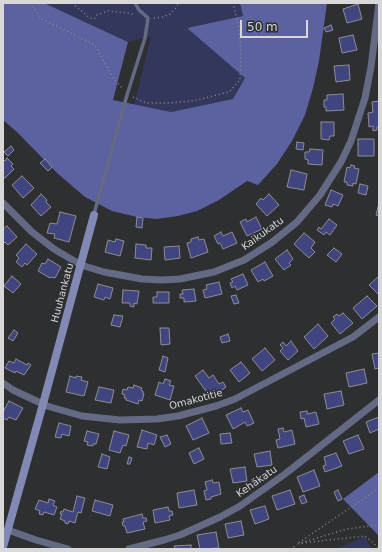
<!DOCTYPE html>
<html>
<head>
<meta charset="utf-8">
<style>
	body { margin:0 }
	#map { position:relative; width:382px; height:552px; overflow:hidden; background:#2e2f31; font-family:"DejaVu Sans",sans-serif }
	canvas { display:block }
	.frame { position:absolute; inset:0; border:4px solid #d8d8d9; pointer-events:none }
	.scale { position:absolute; left:240px; top:20px; width:68px; height:18px; box-sizing:border-box; border:2px solid #d8d8d9; border-top:0; padding-left:5px; font-size:12px; line-height:14px; white-space:nowrap; color:#d8d8d9; -webkit-text-stroke:3px #2e2f31; paint-order:stroke }
</style>
</head>
<body>
<div id="map">
<canvas width="382" height="552"></canvas>
<div class="frame"></div>
<div class="scale">50 m</div>
</div>
<script>
const ctx = document.querySelector('canvas').getContext('2d');
ctx.lineJoin = 'round';
function paint(path, color) { ctx.fillStyle = color; ctx.fill(path, 'evenodd'); }
const shape = rows => new Path2D(rows.map(r => 'M' + r).join(''));
function strokePath(path, color, width, dash) { ctx.strokeStyle = color; ctx.lineWidth = width; ctx.lineCap = dash ? 'butt' : 'round'; ctx.setLineDash(dash || []); ctx.stroke(path); }
function write(font, color, halo, rows, align = 'center') {
  ctx.font = font + ' "DejaVu Sans",sans-serif'; ctx.lineWidth = 3; ctx.setLineDash([]); ctx.textBaseline = 'middle'; ctx.strokeStyle = halo; ctx.fillStyle = color; for (const [text, x, y, turn = 0] of rows) {
    ctx.save(); ctx.translate(x, y); ctx.rotate((+turn || 0) * Math.PI / 180); ctx.textAlign = isNaN(turn) ? turn : align; if (halo) ctx.strokeText(text, 0, 0); ctx.fillText(text, 0, 0); ctx.restore();
  }
}
paint(shape([
	[44,3,240,3,243,16,187,28,245,78,234,99,171,112,134,105,151,36,128,42],
	[365,536,371,549,337,549]
]), '#33375c');
paint(shape([
	[3,3,44,3,128,42,113,100,171,112,233,99,245,78,187,28,243,16,240,3,327,3,319,61,313,88,305,115,292,141,277,164,258,185,247,181,219,200,197,211,178,216,157,219,137,217,112,211,85,197,57,173,18,133,3,120],
	[379,472,379,536,343,499]
]), '#5b629f');
const building = shape([
	[358,4,362,19,347,23,343,9,358,4],
	[331,25,333,30,326,32,324,28,331,25],
	[353,35,357,50,342,53,339,38,353,35],
	[349,65,350,80,336,82,334,66,349,65],
	[343,94,344,110,326,111,326,107,324,107,324,100,327,100,327,95,343,94],
	[379,101,379,126,377,127,377,130,373,131,373,126,369,127,368,113,373,112,372,102,379,101],
	[321,122,334,122,334,136,330,136,329,140,321,139,321,122],
	[358,139,374,139,374,156,358,156,358,139],
	[297,142,304,143,303,150,296,149,297,142],
	[11,146,14,150,8,156,4,152,11,146],
	[310,149,323,150,322,165,308,164,308,160,305,159,305,152,309,152,310,149],
	[7,158,13,164,11,166,14,169,5,178,3,177,3,159,5,161,7,158],
	[45,159,52,167,48,171,40,163,45,159],
	[351,165,355,166,354,168,359,169,356,184,353,183,353,186,347,185,347,182,344,182,347,167,350,168,351,165],
	[291,170,307,174,304,190,287,187,291,170],
	[22,176,34,188,23,198,12,185,22,176],
	[360,184,368,186,366,195,358,193,360,184],
	[331,190,343,195,338,206,333,204,332,207,325,205,331,190],
	[41,194,47,200,46,202,51,207,41,216,31,205,41,194],
	[269,194,279,205,267,216,256,204,261,198,263,200,269,194],
	[378,207,379,207,379,216,376,215,378,207],
	[60,212,76,216,69,242,54,238,55,234,47,233,50,223,57,224,60,212],
	[137,217,143,218,142,228,136,227,137,217],
	[256,217,262,229,247,236,240,222,246,219,247,222,256,217],
	[329,219,337,225,330,235,326,232,324,235,317,230,319,227,321,229,329,219],
	[7,226,17,237,8,245,5,242,3,244,3,229,7,226],
	[221,232,223,236,232,232,237,243,223,249,220,243,218,244,214,236,221,232],
	[304,233,315,242,311,248,315,252,309,258,294,244,304,233],
	[198,237,199,240,204,239,208,252,191,258,187,243,191,242,191,239,198,237],
	[116,239,124,241,120,256,105,252,108,240,115,242,116,239],
	[26,244,37,254,27,265,25,263,22,267,16,262,19,258,16,255,26,244],
	[136,244,146,245,146,248,152,248,151,260,135,258,136,244],
	[179,246,180,258,165,260,164,247,179,246],
	[334,248,342,254,336,262,327,255,334,248],
	[287,250,293,259,289,263,291,265,284,270,275,259,287,250],
	[48,259,61,267,55,278,51,277,50,278,38,271,42,263,45,264,48,259],
	[265,262,273,276,264,281,263,279,258,282,251,270,265,262],
	[243,274,248,285,237,290,235,286,232,288,230,283,233,282,231,279,243,274],
	[12,276,21,284,13,293,4,286,12,276],
	[379,276,379,295,369,285,379,276],
	[219,282,222,294,205,298,203,290,207,289,206,285,219,282],
	[98,284,113,288,110,299,105,297,104,300,94,297,98,284],
	[194,289,196,301,184,302,184,298,180,298,180,294,183,294,182,290,194,289],
	[123,290,139,291,137,304,134,303,134,307,130,306,130,303,122,303,123,290],
	[157,292,169,292,169,303,153,303,153,297,157,297,157,292],
	[236,295,239,303,234,304,231,296,236,295],
	[367,296,377,306,362,319,353,308,367,296],
	[343,313,353,323,340,334,331,323,335,319,333,317,337,314,339,316,343,313],
	[114,315,123,316,120,327,111,325,114,315],
	[318,324,328,336,314,349,304,337,318,324],
	[160,328,169,328,170,344,161,345,160,328],
	[14,330,18,333,13,341,8,338,14,330],
	[228,334,230,341,222,343,220,337,228,334],
	[291,341,298,351,288,360,280,351,283,348,280,345,283,342,286,346,291,341],
	[265,348,275,360,262,371,252,359,265,348],
	[379,353,379,368,375,369,372,354,379,353],
	[163,356,168,358,165,372,159,370,163,356],
	[16,359,27,365,28,363,31,365,24,375,16,371,15,373,5,368,9,361,14,363,16,359],
	[241,362,250,373,239,382,230,370,241,362],
	[364,369,367,383,349,387,346,373,364,369],
	[203,370,209,378,213,375,219,384,223,382,226,387,217,393,214,389,208,394,195,376,203,370],
	[70,376,76,378,76,376,82,377,81,380,88,382,84,396,66,392,70,376],
	[165,379,171,381,169,385,174,386,170,400,155,395,159,382,163,384,165,379],
	[134,385,142,388,141,390,143,391,143,394,144,394,142,401,139,400,138,404,126,400,126,398,124,398,125,395,122,394,123,389,127,390,128,387,133,388,134,385],
	[99,387,114,390,111,403,95,400,99,387],
	[341,391,344,405,327,409,324,394,341,391],
	[9,401,23,408,16,420,9,417,7,420,3,418,3,412,9,401],
	[241,408,243,412,248,410,254,423,247,426,245,422,233,429,226,415,241,408],
	[307,411,307,414,316,412,319,424,306,427,304,418,301,419,300,412,307,411],
	[379,417,379,429,370,433,366,422,379,417],
	[202,418,209,433,193,440,186,426,202,418],
	[59,423,71,426,69,436,62,434,61,438,55,437,59,423],
	[283,428,284,432,292,430,295,444,278,448,276,440,280,439,278,429,283,428],
	[142,430,157,435,154,445,148,443,147,449,137,447,142,430],
	[87,431,99,434,96,444,93,444,93,446,87,445,88,442,84,441,87,431],
	[114,431,129,435,126,446,123,445,120,453,109,450,114,431],
	[230,433,232,443,221,444,220,434,230,433],
	[167,435,171,444,165,447,160,437,167,435],
	[358,435,364,449,349,454,343,441,358,435],
	[199,448,204,459,194,464,189,453,199,448],
	[270,451,272,465,257,467,254,454,270,451],
	[336,453,342,466,325,472,323,466,326,465,324,457,336,453],
	[102,454,110,457,107,469,98,467,102,454],
	[129,457,132,458,130,464,127,464,129,457],
	[245,467,247,481,233,483,230,469,245,467],
	[314,470,320,486,303,492,297,477,314,470],
	[212,480,213,483,219,482,221,494,211,497,211,499,206,500,204,491,207,490,205,482,212,480],
	[194,490,197,505,179,508,177,493,194,490],
	[290,490,295,504,277,510,272,496,290,490],
	[338,490,342,499,338,501,334,492,338,490],
	[304,495,307,502,302,504,299,497,304,495],
	[77,496,85,498,81,513,78,512,75,523,69,521,68,524,65,523,65,521,60,519,62,514,60,514,61,511,63,512,64,509,73,512,77,496],
	[49,499,55,501,53,505,57,507,54,515,44,512,43,515,39,514,40,511,35,509,39,500,48,503,49,499],
	[95,500,113,505,110,516,92,511,95,500],
	[265,506,269,519,255,524,250,510,265,506],
	[168,507,169,511,172,511,173,515,169,516,170,520,155,523,153,510,168,507],
	[142,514,143,518,146,518,147,521,143,522,145,529,127,533,125,526,123,526,122,522,124,522,123,519,142,514],
	[241,521,244,535,228,538,225,524,241,521],
	[216,532,219,548,200,549,197,535,216,532],
	[191,545,191,549,175,549,174,546,191,545]
]);
paint(building, '#40457f');
strokePath(building, '#8d8e91', 1);
strokePath(shape([
	[30,3,42,19,95,45,113,78,123,89],
	[72,3,90,18,94,19,97,15,108,11,128,13,135,15],
	[154,18,163,17,170,14,174,10,179,3],
	[133,97,146,103,169,103,193,101,229,92,240,80,241,54,239,28,233,3],
	[379,488,297,544,347,529,379,525],
	[302,543,365,536,379,548],
	[290,549,297,545]
]), '#8b8b8d', 1.5, [1, 3]);
strokePath(shape([
	[94,214,127,95,145,38,148,18,139,10,135,3]
]), '#646984', 3.5);
strokePath(shape([
	[3,203,32,232,54,249,81,265,104,272,142,279,162,280,180,279,214,272,244,260,271,243,297,222,320,195,341,162,351,141,365,98,371,67,379,3],
	[3,383,13,390,47,406,82,416,120,420,157,419,178,416,216,406,235,399,353,337,379,317],
	[8,530,36,540,68,549],
	[129,549,164,540,180,535,220,517,240,506,285,474,379,400]
]), '#646984', 7);
strokePath(shape([
	[3,547,43,404,94,215]
]), '#8289b4', 8);
write('10px', '#d8d8d9', '#2e2f31', [
	["Kaikukatu",263,234,-36],
	["Huuhankatu",63,293,-75],
	["Omakotitie",196,400,-15],
	["Kehäkatu",257,482,-35]
]);
</script>
</body>
</html>
